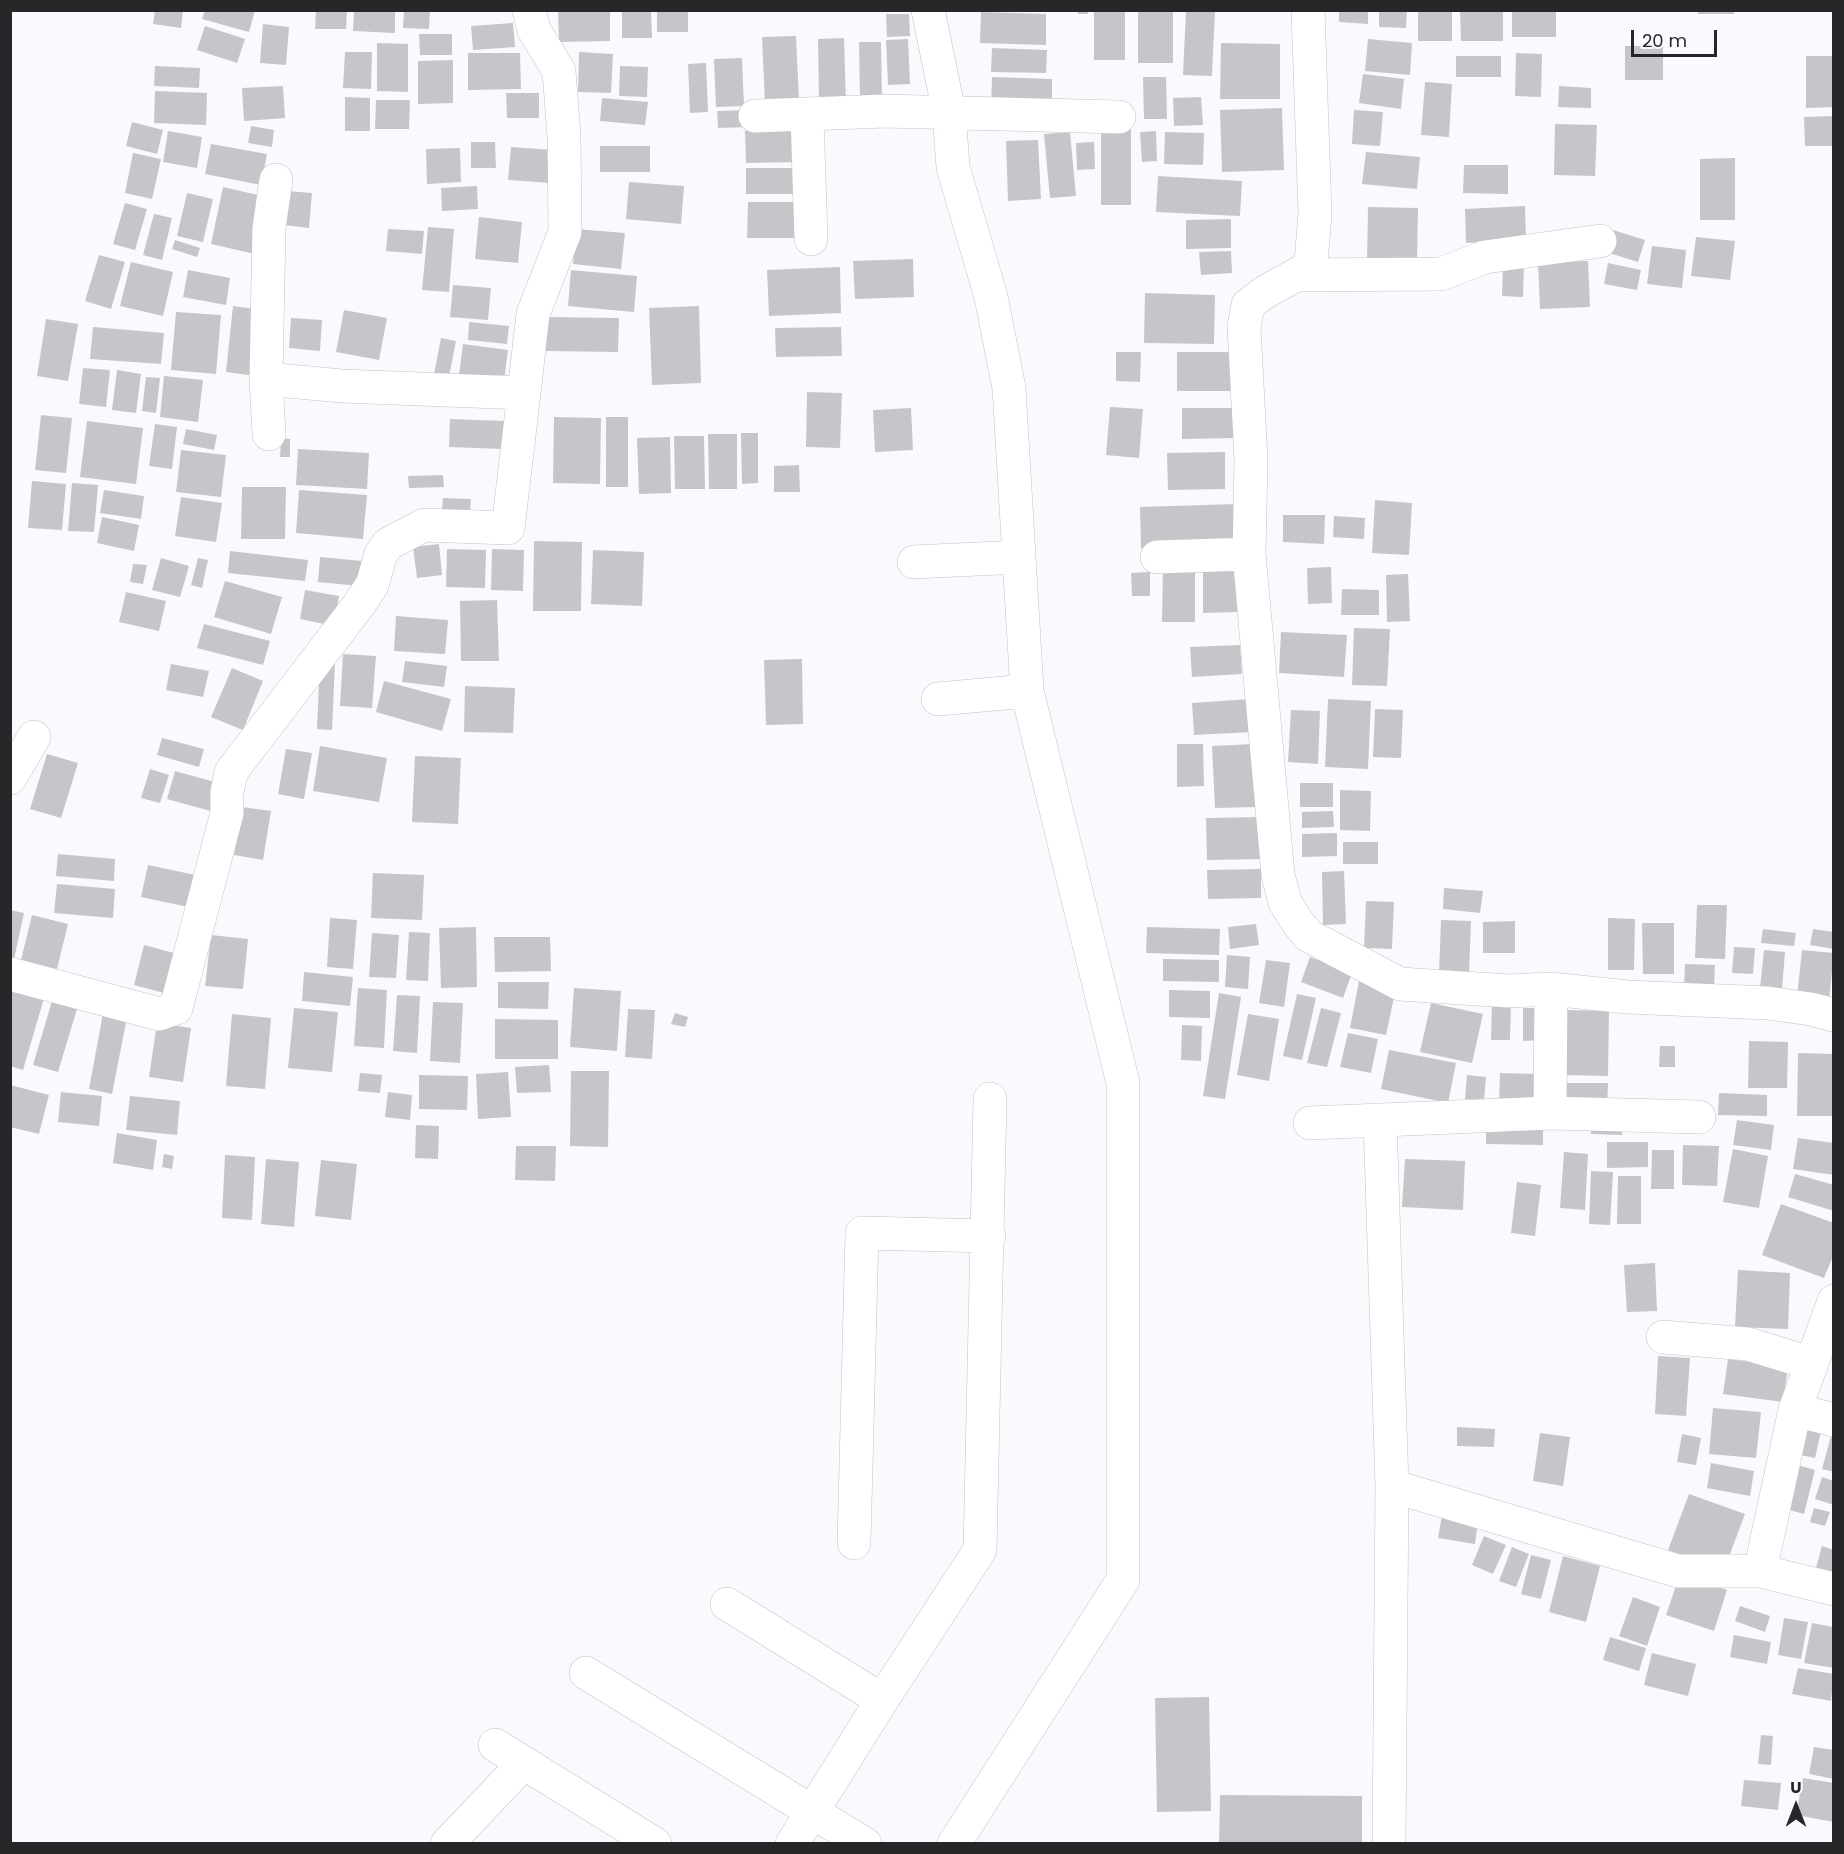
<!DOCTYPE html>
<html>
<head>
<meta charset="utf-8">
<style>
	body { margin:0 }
	#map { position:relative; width:1844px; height:1854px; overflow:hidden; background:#fcf9fe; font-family:Poppins,sans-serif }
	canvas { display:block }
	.frame { position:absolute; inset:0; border:12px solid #272628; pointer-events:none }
	.north { position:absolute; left:1766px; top:1776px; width:60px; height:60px; -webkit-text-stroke:4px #fcf9fe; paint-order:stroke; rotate:0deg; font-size:16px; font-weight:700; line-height:24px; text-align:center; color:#272628 }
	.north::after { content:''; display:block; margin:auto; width:21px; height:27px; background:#272628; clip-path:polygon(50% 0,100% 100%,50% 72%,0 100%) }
	.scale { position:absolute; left:1631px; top:30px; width:86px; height:27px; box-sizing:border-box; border:3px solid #272628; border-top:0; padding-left:8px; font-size:18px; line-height:21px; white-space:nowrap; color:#272628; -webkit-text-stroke:4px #fcf9fe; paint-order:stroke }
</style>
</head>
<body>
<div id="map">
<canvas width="1844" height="1854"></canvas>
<div class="frame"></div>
<div class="north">U</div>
<div class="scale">20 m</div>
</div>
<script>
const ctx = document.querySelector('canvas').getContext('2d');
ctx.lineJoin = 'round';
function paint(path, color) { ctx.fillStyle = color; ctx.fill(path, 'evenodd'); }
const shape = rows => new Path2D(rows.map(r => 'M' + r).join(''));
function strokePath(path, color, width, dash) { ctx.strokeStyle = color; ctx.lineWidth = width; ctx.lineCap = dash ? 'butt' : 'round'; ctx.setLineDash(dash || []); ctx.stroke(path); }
paint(shape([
	[155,10,183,10,181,28,153,24],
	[205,10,255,10,249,32,202,19],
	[316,10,347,10,346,29,315,29],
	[354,10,395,10,395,33,353,31],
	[404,10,430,10,429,29,403,28],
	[558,10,610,10,610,41,559,42],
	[622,10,651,10,652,38,622,38],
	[657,10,688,10,688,32,657,32],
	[1078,10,1088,10,1088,14,1078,14],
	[1094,10,1125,10,1125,60,1094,60],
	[1138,10,1173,10,1173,63,1138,63],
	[1186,10,1215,10,1212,76,1183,75],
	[1339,10,1368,10,1368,24,1339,22],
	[1379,10,1407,10,1406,28,1379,27],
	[1418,10,1452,10,1452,41,1418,41],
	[1460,10,1503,10,1503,41,1461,41],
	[1512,10,1556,10,1556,37,1512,37],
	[1698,10,1734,10,1734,14,1698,14],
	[981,12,1046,14,1046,45,980,43],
	[886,14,909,14,910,36,887,37],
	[513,23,515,47,473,50,471,26],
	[263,24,289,27,286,65,260,63],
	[205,26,245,39,237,63,197,50],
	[419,34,452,34,452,55,420,55],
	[796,36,799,101,765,103,762,37],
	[844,38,846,101,819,101,818,39],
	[908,39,910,84,888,85,886,40],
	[1368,39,1412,43,1410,75,1365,71],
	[859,42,881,42,882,98,860,99],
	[377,43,408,44,408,92,377,91],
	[1221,43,1280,44,1280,99,1220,99],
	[1625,46,1663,46,1663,80,1625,80],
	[992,48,1047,50,1046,73,991,72],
	[345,52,372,52,371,89,343,88],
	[579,52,613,54,611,93,578,92],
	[468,53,520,53,521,89,468,90],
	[1516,53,1542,54,1541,97,1515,96],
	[1456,56,1501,56,1501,77,1456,77],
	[1806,56,1834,56,1834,107,1806,108],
	[742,58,744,106,716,107,714,59],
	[453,60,453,103,418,104,418,61],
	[706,63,708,112,690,113,688,64],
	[155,66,200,68,199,88,154,86],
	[620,66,648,67,647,97,619,96],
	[1363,74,1404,79,1401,109,1359,103],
	[992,77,1052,79,1052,107,991,106],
	[1143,77,1166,77,1167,119,1144,119],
	[1425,82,1452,84,1449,137,1421,135],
	[283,86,285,118,244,121,242,88],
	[1559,86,1591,88,1591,108,1558,107],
	[155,91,207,93,206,125,154,123],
	[506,93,539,93,539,118,507,118],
	[345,97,370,98,370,131,345,131],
	[1201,97,1203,125,1174,126,1173,98],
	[602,98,648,102,645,125,600,121],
	[376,100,410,100,409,129,375,129],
	[1282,108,1284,170,1222,172,1220,110],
	[750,110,750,127,718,128,717,111],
	[1354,110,1383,112,1380,146,1352,144],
	[1834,116,1834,146,1805,146,1804,117],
	[132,122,163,130,157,154,126,146],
	[1555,124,1597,125,1595,176,1554,175],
	[251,126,274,130,272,147,248,143],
	[1101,126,1131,126,1131,205,1101,205],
	[799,130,800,162,746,163,745,131],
	[168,131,202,137,197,168,163,162],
	[1156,131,1157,161,1142,162,1140,132],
	[1070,132,1076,196,1050,198,1044,134],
	[1165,132,1204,133,1203,165,1164,164],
	[1038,140,1041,199,1008,201,1006,141],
	[471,142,495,142,496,168,471,168],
	[1094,142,1095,169,1077,170,1076,143],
	[211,144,267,154,261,185,205,174],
	[600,146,650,146,650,172,600,172],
	[511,147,553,150,551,183,508,180],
	[460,148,461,182,427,184,426,149],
	[1366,152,1420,157,1417,189,1362,184],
	[133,153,161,159,152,199,125,193],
	[1735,158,1735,220,1700,220,1700,159],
	[1464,165,1508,165,1508,194,1463,193],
	[746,168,802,168,802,194,746,194],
	[1158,176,1242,181,1240,216,1156,212],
	[629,182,684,186,681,224,626,219],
	[477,186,478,209,442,211,441,188],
	[223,187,271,198,259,255,211,244],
	[287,191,312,193,309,228,284,225],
	[187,193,213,199,203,242,177,236],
	[748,202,801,202,801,238,747,238],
	[125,203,147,209,135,250,113,244],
	[1525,206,1526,240,1466,243,1465,209],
	[1368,207,1418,208,1417,262,1367,261],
	[154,214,172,218,162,260,143,255],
	[479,217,522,222,518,263,475,259],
	[1231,219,1231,248,1186,249,1186,220],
	[428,227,454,229,449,292,422,290],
	[388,229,424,231,422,254,386,251],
	[576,229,625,233,621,269,573,264],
	[1613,230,1645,240,1638,262,1606,252],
	[1696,237,1735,241,1730,280,1691,276],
	[175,240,200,248,197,257,172,249],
	[1652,246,1686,250,1682,288,1647,284],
	[1231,251,1232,273,1201,275,1199,252],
	[99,255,125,262,111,309,85,301],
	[913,259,914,297,855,299,853,261],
	[1588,261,1590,307,1540,309,1538,263],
	[131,262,173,272,163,316,120,306],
	[1503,263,1524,264,1523,297,1502,296],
	[1608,263,1641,270,1637,290,1604,284],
	[840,267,841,313,769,316,767,270],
	[188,270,230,278,226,305,183,297],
	[571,270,637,276,634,312,568,306],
	[453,285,491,288,488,320,450,317],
	[1145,293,1215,295,1214,344,1144,343],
	[233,306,264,310,256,376,226,372],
	[699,306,701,383,652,385,649,308],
	[344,310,387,318,379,360,336,352],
	[176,312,221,315,216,374,171,370],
	[547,317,619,318,618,352,546,351],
	[291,318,322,320,320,351,289,348],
	[46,319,78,324,68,381,37,376],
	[469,322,509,326,507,344,468,340],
	[93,327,164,333,161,364,90,359],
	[841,327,842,356,776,357,775,328],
	[441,338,456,341,449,377,434,374],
	[463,344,508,350,504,381,459,375],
	[1116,352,1141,352,1140,382,1116,381],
	[1177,352,1236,352,1236,391,1177,391],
	[83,368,110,370,106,407,79,404],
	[117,370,141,374,136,413,112,410],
	[164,376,203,380,198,422,160,417],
	[146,377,160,378,156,413,142,411],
	[807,392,842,393,840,448,806,447],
	[1110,407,1143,409,1139,458,1106,455],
	[911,408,913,450,875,452,873,410],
	[1182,408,1237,408,1237,438,1182,439],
	[41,415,72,418,66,473,35,470],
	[554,417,601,418,600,484,553,483],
	[606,417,628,417,628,487,606,487],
	[450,419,504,421,503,449,449,447],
	[87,421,143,428,136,484,80,477],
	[155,424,177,427,172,469,149,466],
	[186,429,217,435,214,450,183,444],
	[741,433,758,433,758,483,742,484],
	[708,434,737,434,737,489,709,489],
	[674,436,704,436,705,489,675,489],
	[670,437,671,493,639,494,637,438],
	[281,438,290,439,290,457,280,457],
	[298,449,369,453,367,489,296,485],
	[181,450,226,455,221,497,176,492],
	[1225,452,1225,489,1168,490,1167,453],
	[799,465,800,492,774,492,774,466],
	[443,475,444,487,409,488,408,476],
	[32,481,66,484,62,530,28,528],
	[72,483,98,485,94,532,68,531],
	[242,487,286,487,285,539,241,539],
	[104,490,144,496,141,519,100,513],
	[299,490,367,495,363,539,296,533],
	[181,497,222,503,216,542,175,536],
	[443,498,471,499,470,512,442,510],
	[1375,500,1412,503,1409,555,1372,553],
	[1238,504,1239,545,1141,548,1140,507],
	[1283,515,1325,515,1324,544,1283,542],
	[1334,516,1365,518,1364,539,1333,537],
	[102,517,139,525,134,551,97,543],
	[534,541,582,542,581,611,533,611],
	[439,544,442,575,417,578,413,547],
	[447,549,486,550,485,588,446,587],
	[492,549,524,550,523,591,491,590],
	[593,550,644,552,642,606,591,604],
	[230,551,308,560,305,581,228,573],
	[320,557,362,561,359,586,318,582],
	[161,558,189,566,180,597,152,590],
	[198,558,208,560,202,588,191,585],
	[1237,563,1238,612,1203,613,1203,564],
	[133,564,147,565,143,584,130,582],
	[1163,566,1195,567,1195,622,1162,622],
	[1331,567,1332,603,1308,604,1307,568],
	[1150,572,1150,596,1132,596,1131,573],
	[1408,574,1410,621,1387,622,1386,575],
	[225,581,282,597,271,634,214,617],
	[1342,589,1379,590,1379,615,1341,615],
	[305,590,339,596,334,626,300,619],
	[126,592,166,601,159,631,119,622],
	[497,600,499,661,461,661,460,601],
	[396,616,448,620,445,654,394,651],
	[204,624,270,641,263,665,197,648],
	[1354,628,1390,629,1387,686,1352,685],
	[1281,632,1347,635,1344,677,1279,673],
	[1240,645,1242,674,1192,677,1190,647],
	[343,654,376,656,372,708,340,706],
	[802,659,803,724,766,725,764,660],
	[320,661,335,662,332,730,317,729],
	[405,661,447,666,444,687,402,682],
	[171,664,209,671,203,697,166,690],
	[232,668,263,681,243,730,211,717],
	[384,681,451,699,442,731,376,712],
	[465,686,515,688,513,733,464,732],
	[1251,699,1253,732,1194,735,1192,703],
	[1328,699,1371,701,1368,769,1325,767],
	[1375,709,1403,710,1401,758,1373,757],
	[1291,710,1320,711,1318,764,1288,762],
	[162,738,204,749,199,767,157,755],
	[1177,744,1203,744,1204,786,1177,787],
	[1253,744,1256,807,1215,808,1212,746],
	[320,746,387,758,379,802,313,791],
	[286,749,312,753,304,799,278,794],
	[47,754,78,763,61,818,30,809],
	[415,756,461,758,458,824,412,822],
	[150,769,169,775,160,803,141,798],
	[175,771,222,784,214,812,167,799],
	[1300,783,1333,783,1333,807,1300,807],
	[1340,790,1371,791,1370,831,1340,830],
	[242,807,271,811,263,860,234,855],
	[1333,811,1334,827,1302,828,1302,812],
	[1264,817,1265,859,1207,860,1206,818],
	[1337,833,1337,856,1302,857,1302,834],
	[1343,842,1378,842,1378,864,1343,864],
	[58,854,115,859,114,881,56,876],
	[148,865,200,876,193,908,141,897],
	[1261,869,1261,898,1208,899,1207,870],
	[1344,871,1346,924,1323,925,1322,872],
	[373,873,424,875,422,920,371,918],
	[57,884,115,889,113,918,54,913],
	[1444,888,1483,891,1480,913,1443,909],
	[1366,901,1394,902,1392,949,1364,948],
	[1697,905,1727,905,1725,959,1695,958],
	[10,910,24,913,13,964,10,963],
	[32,915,68,924,57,969,21,960],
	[330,918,357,920,353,969,327,967],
	[1608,918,1635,919,1634,970,1608,970],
	[1441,920,1471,921,1469,974,1439,973],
	[1515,921,1515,953,1483,953,1483,922],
	[1642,923,1674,923,1674,974,1643,974],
	[1256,924,1259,945,1230,949,1228,927],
	[476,927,477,987,441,988,439,928],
	[1147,927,1220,929,1219,955,1146,953],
	[1763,929,1796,933,1794,946,1761,943],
	[1813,929,1834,932,1834,949,1810,945],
	[409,932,430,933,428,981,406,980],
	[372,933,399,935,396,978,369,977],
	[211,935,248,939,243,989,205,986],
	[494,937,550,937,551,971,495,972],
	[144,945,174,953,164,993,134,985],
	[1734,947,1755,948,1753,974,1732,973],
	[1764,950,1785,952,1782,990,1760,988],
	[1802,950,1834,953,1829,1000,1797,996],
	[1227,955,1250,957,1248,989,1225,987],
	[1310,957,1352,973,1343,998,1301,982],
	[1163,959,1219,960,1219,982,1163,981],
	[1266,960,1290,963,1284,1007,1259,1003],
	[1685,964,1715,965,1714,987,1684,986],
	[304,972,353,977,350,1006,302,1001],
	[1359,981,1396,988,1386,1035,1350,1028],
	[498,982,549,982,548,1009,498,1008],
	[10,986,45,995,23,1070,10,1066],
	[358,988,387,990,384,1048,354,1046],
	[574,988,621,991,617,1051,570,1047],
	[1169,990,1210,991,1210,1018,1169,1017],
	[1219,993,1241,997,1225,1099,1203,1096],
	[1297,994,1316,998,1302,1060,1283,1056],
	[397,995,420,996,417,1053,393,1051],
	[52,1001,77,1009,58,1072,33,1065],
	[1492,1001,1511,1002,1510,1040,1491,1040],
	[433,1002,463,1003,460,1063,430,1061],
	[1431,1003,1483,1014,1472,1063,1420,1052],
	[104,1008,128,1012,112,1094,89,1089],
	[294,1008,338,1012,332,1072,288,1068],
	[1321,1008,1341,1013,1327,1067,1307,1063],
	[1523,1008,1541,1008,1541,1040,1523,1041],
	[628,1009,655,1010,652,1059,625,1057],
	[1566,1010,1609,1011,1608,1076,1564,1075],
	[675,1013,688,1017,685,1027,671,1024],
	[232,1014,271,1018,265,1089,226,1086],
	[1248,1014,1279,1019,1269,1081,1237,1075],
	[495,1019,558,1020,558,1059,495,1059],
	[157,1023,191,1028,183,1082,149,1077],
	[1182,1025,1202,1026,1201,1061,1181,1060],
	[1348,1033,1378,1039,1371,1073,1340,1067],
	[1749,1041,1788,1042,1787,1088,1748,1088],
	[1660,1046,1675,1046,1675,1067,1659,1067],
	[1389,1050,1456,1063,1448,1103,1381,1089],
	[1798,1053,1834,1054,1834,1116,1797,1116],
	[549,1065,551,1092,517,1093,515,1067],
	[571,1071,609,1071,608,1147,570,1146],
	[508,1072,511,1117,478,1119,476,1074],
	[360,1073,382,1075,380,1093,358,1091],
	[1500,1073,1538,1074,1537,1103,1499,1102],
	[419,1075,468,1076,467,1110,419,1109],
	[1467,1075,1486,1077,1484,1101,1465,1099],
	[1563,1083,1608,1083,1607,1106,1563,1105],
	[10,1085,49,1095,39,1134,10,1127],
	[61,1092,102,1096,99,1126,58,1122],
	[388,1092,412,1095,410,1120,385,1117],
	[1719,1093,1767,1095,1767,1116,1718,1115],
	[130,1096,180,1101,177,1135,126,1130],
	[1486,1120,1543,1121,1543,1145,1486,1144],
	[1591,1120,1622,1120,1622,1135,1591,1134],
	[1737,1120,1774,1125,1771,1150,1733,1145],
	[416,1125,439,1126,438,1159,415,1158],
	[117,1133,157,1140,153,1170,113,1163],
	[1798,1138,1834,1143,1834,1175,1793,1169],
	[1607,1142,1648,1142,1648,1167,1607,1168],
	[1683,1145,1719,1146,1717,1186,1682,1185],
	[516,1146,556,1146,555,1181,515,1180],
	[1733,1149,1768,1156,1759,1208,1723,1202],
	[1652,1150,1674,1150,1674,1189,1651,1189],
	[1564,1152,1588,1154,1585,1210,1560,1208],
	[164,1154,174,1156,172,1169,162,1167],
	[225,1155,255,1157,252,1220,222,1218],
	[266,1159,299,1162,294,1227,261,1224],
	[1405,1159,1465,1161,1463,1210,1402,1207],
	[321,1160,357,1164,351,1220,315,1216],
	[1591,1171,1613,1172,1610,1225,1589,1224],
	[1795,1174,1834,1185,1834,1211,1788,1197],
	[1618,1176,1641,1176,1641,1224,1617,1224],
	[1517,1182,1541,1185,1535,1236,1511,1233],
	[1781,1204,1834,1223,1834,1254,1824,1278,1762,1255],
	[1655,1263,1657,1311,1627,1312,1624,1265],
	[1738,1270,1790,1273,1788,1329,1735,1327],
	[1658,1356,1690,1358,1686,1416,1655,1414],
	[1728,1359,1788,1367,1783,1402,1723,1394],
	[1713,1408,1761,1412,1756,1458,1709,1454],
	[1802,1423,1822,1427,1815,1458,1795,1454],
	[1457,1427,1495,1429,1494,1447,1457,1446],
	[1540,1433,1570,1437,1563,1486,1533,1481],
	[1682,1434,1701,1438,1696,1465,1677,1462],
	[1831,1436,1834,1436,1834,1472,1822,1469],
	[1711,1463,1754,1471,1750,1496,1707,1488],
	[1794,1464,1815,1470,1804,1514,1782,1508],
	[1822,1477,1834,1481,1834,1505,1815,1499],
	[1689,1494,1745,1514,1724,1570,1668,1550],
	[1814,1508,1830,1512,1825,1526,1810,1522],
	[1442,1515,1478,1521,1475,1544,1438,1538],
	[1484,1536,1506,1545,1493,1574,1472,1565],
	[1822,1546,1834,1550,1834,1573,1816,1568],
	[1512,1547,1529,1554,1516,1587,1499,1581],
	[1531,1555,1551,1560,1541,1599,1521,1594],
	[1563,1556,1600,1566,1586,1622,1549,1612],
	[1680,1574,1727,1590,1714,1631,1666,1615],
	[1633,1597,1660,1607,1647,1646,1619,1636],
	[1740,1606,1770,1616,1765,1632,1735,1621],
	[1784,1618,1808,1622,1801,1659,1778,1655],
	[1812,1623,1834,1627,1834,1668,1804,1663],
	[1734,1635,1771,1642,1767,1664,1730,1657],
	[1610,1637,1646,1648,1639,1671,1603,1660],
	[1652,1653,1696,1664,1688,1696,1644,1685],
	[1798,1668,1834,1674,1831,1701,1792,1694],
	[1209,1697,1211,1811,1157,1812,1155,1698],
	[1761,1735,1773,1736,1771,1765,1758,1764],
	[1814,1747,1834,1750,1834,1779,1809,1774],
	[1803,1778,1834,1783,1834,1822,1796,1815],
	[1744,1780,1781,1783,1778,1810,1741,1806],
	[1220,1795,1362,1796,1362,1844,1219,1843]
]), '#c8c5ca');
const minor = shape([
	[928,10,949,112,953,167,991,297,1009,388,1027,691,1123,1083,1123,1580,954,1844],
	[1308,10,1315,214,1311,262,1305,270,1265,292,1248,305,1244,327,1251,460,1249,554,1278,875,1285,902,1298,923,1309,936,1400,984,1509,991,1551,989,1627,997,1768,1003,1811,1009,1834,1015],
	[807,115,811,239],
	[755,116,885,111,1119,117],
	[1297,275,1441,274,1485,257,1600,241],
	[266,379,342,386,524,393,533,314,565,232,564,137,559,71,534,30,529,10],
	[269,434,266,379,269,228,276,180],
	[1157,557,1249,554],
	[914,562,1019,557],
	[938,699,1027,691],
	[10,778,34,737],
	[10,974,159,1014,176,1008,227,813,227,792,231,772,358,606,372,585,381,554,388,544,424,525,508,528,524,393],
	[1550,1113,1699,1117],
	[1380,1120,1392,1486,1678,1571,1760,1571,1834,1589],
	[1310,1123,1550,1113,1551,989],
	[1834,1301,1795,1410,1834,1420],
	[1663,1337,1748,1344,1810,1363],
	[854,1543,862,1233,989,1236],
	[1760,1571,1795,1410],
	[727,1604,882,1700],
	[586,1673,865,1844],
	[495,1745,655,1844],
	[447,1844,524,1763],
	[792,1844,882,1700,980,1550,990,1099],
	[1389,1844,1392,1486]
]);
strokePath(minor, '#c4c1c6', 34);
strokePath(minor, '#fff', 33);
</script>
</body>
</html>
